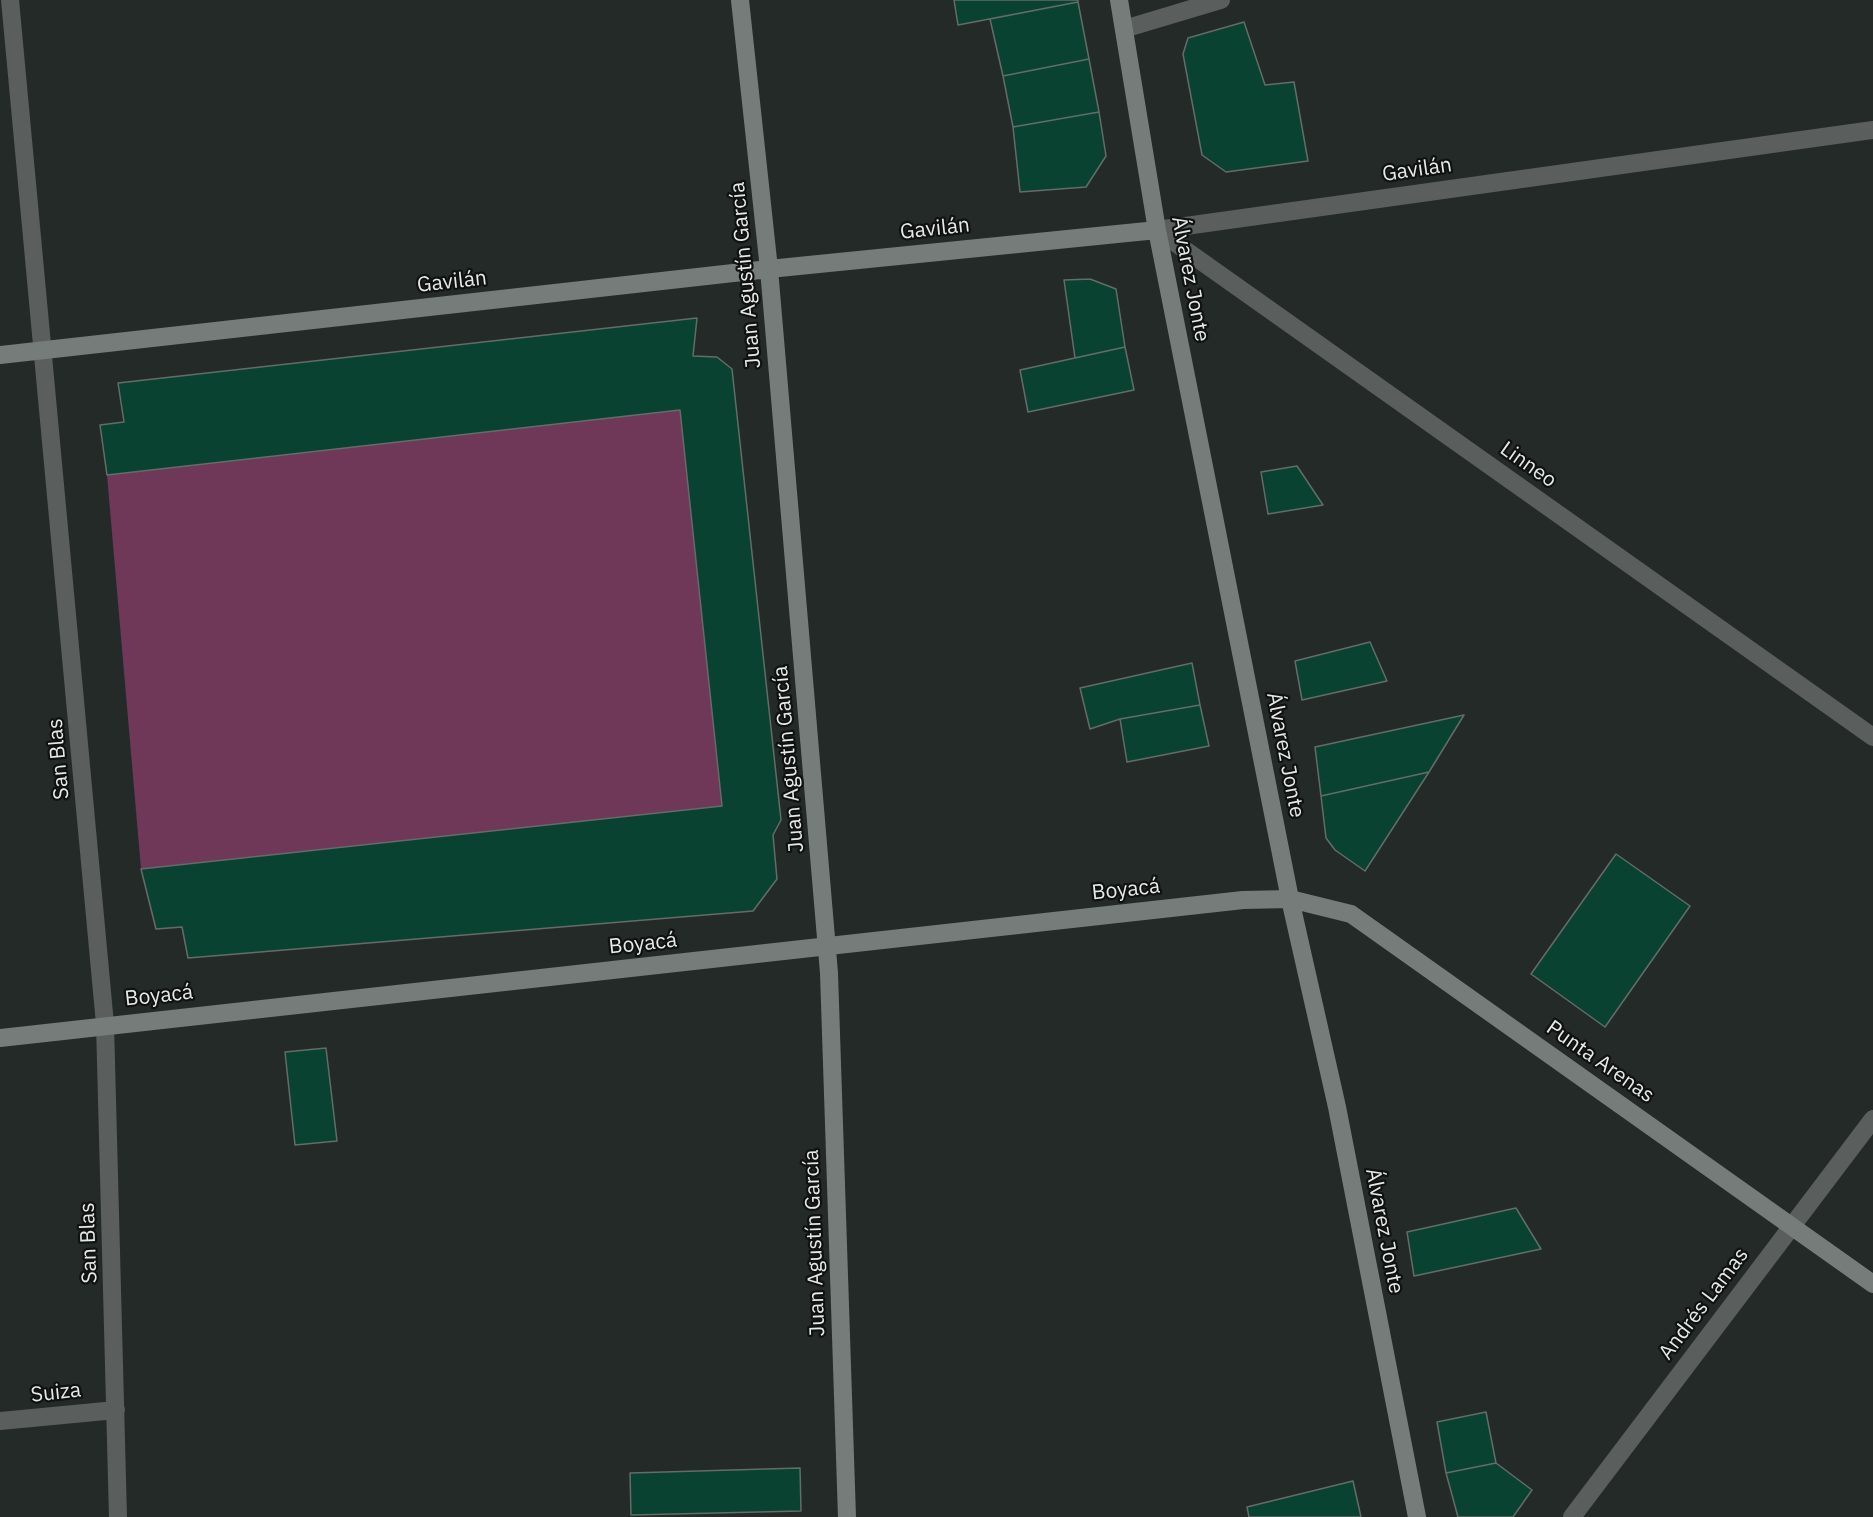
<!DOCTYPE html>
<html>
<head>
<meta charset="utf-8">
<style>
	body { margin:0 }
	canvas { display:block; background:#232a27 }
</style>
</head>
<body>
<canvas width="1873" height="1517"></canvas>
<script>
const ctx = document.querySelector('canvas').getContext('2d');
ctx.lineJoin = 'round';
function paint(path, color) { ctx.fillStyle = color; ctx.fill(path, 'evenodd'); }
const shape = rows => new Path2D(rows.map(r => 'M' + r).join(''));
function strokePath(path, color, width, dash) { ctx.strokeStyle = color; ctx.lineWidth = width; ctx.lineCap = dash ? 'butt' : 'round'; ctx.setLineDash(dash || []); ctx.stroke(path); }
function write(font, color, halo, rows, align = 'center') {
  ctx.font = font + ' "IBM Plex Sans",sans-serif'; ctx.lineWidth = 4.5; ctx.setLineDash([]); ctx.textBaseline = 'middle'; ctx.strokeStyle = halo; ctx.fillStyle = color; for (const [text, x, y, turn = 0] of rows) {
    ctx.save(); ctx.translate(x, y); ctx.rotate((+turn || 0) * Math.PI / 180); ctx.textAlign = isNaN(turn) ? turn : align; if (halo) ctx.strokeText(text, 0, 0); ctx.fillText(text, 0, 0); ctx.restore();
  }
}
paint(shape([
	[697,318,693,356,717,357,732,369,781,820,773,835,777,879,753,911,188,958,182,927,156,929,141,869,107,475,100,425,124,422,118,383]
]), '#6f3758');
const building = shape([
	[954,0,1078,0,1078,2,958,25,954,0],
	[1078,2,1089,59,1003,76,990,19,1078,2],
	[1244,22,1265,85,1294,82,1308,161,1226,172,1202,155,1183,54,1188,38,1244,22],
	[1089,59,1099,112,1013,127,1003,76,1089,59],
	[1099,112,1106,156,1086,187,1020,192,1013,127,1099,112],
	[1090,279,1116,289,1125,347,1075,358,1064,280,1090,279],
	[697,318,693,356,717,357,732,369,781,820,773,835,777,879,753,911,188,958,182,927,156,929,141,869,722,806,680,410,107,475,100,425,124,422,118,383,697,318],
	[1125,347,1134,390,1028,412,1020,370,1125,347],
	[1297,466,1323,505,1268,514,1261,472,1297,466],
	[1370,642,1387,681,1302,700,1295,661,1370,642],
	[1192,663,1200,705,1120,719,1090,729,1080,688,1192,663],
	[1200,705,1209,746,1127,762,1120,719,1200,705],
	[1464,715,1429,772,1321,796,1315,747,1464,715],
	[1429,772,1365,871,1335,850,1326,838,1321,796,1429,772],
	[1616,854,1690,906,1605,1027,1531,974,1616,854],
	[326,1048,337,1141,295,1145,285,1052,326,1048],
	[1516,1208,1541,1249,1414,1276,1407,1232,1516,1208],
	[1486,1412,1496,1463,1446,1473,1437,1422,1486,1412],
	[1496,1463,1532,1490,1513,1517,1458,1517,1446,1473,1496,1463],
	[800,1468,801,1511,631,1515,630,1473,800,1468],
	[1353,1481,1361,1517,1249,1517,1247,1507,1353,1481]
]);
paint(building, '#0a4231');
strokePath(building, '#646c68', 1.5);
strokePath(shape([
	[10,0,105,1024,118,1517],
	[1124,29,1221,0],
	[1157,230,1873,737],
	[1157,230,1873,130],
	[0,1421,116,1410],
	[1572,1517,1873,1119]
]), '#5a5e5c', 18);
strokePath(shape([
	[740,0,769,269,829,973,847,1517],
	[1119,0,1157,230,1290,899,1337,1107,1417,1517],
	[0,355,769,269,1157,230],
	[0,1038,1243,900,1290,899,1351,914,1873,1284]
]), '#767c79', 18);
write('21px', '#e5eae8', '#0f1210', [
	["Gavilán",1417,170,-8],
	["Gavilán",935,229,-6],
	["Juan Agustín García",746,275,-95],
	["Álvarez Jonte",1190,279,79],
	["Gavilán",452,282,-6],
	["Linneo",1528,465,35],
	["Álvarez Jonte",1285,755,79],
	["San Blas",59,759,-95],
	["Juan Agustín García",789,759,-95],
	["Boyacá",1126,890,-6],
	["Boyacá",643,944,-6],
	["Boyacá",159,996,-6],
	["Punta Arenas",1600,1062,35],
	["Álvarez Jonte",1384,1231,79],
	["San Blas",89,1243,-92],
	["Juan Agustín García",815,1243,-92],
	["Andrés Lamas",1704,1304,-53],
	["Suiza",56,1393,-6]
]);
</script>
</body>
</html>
